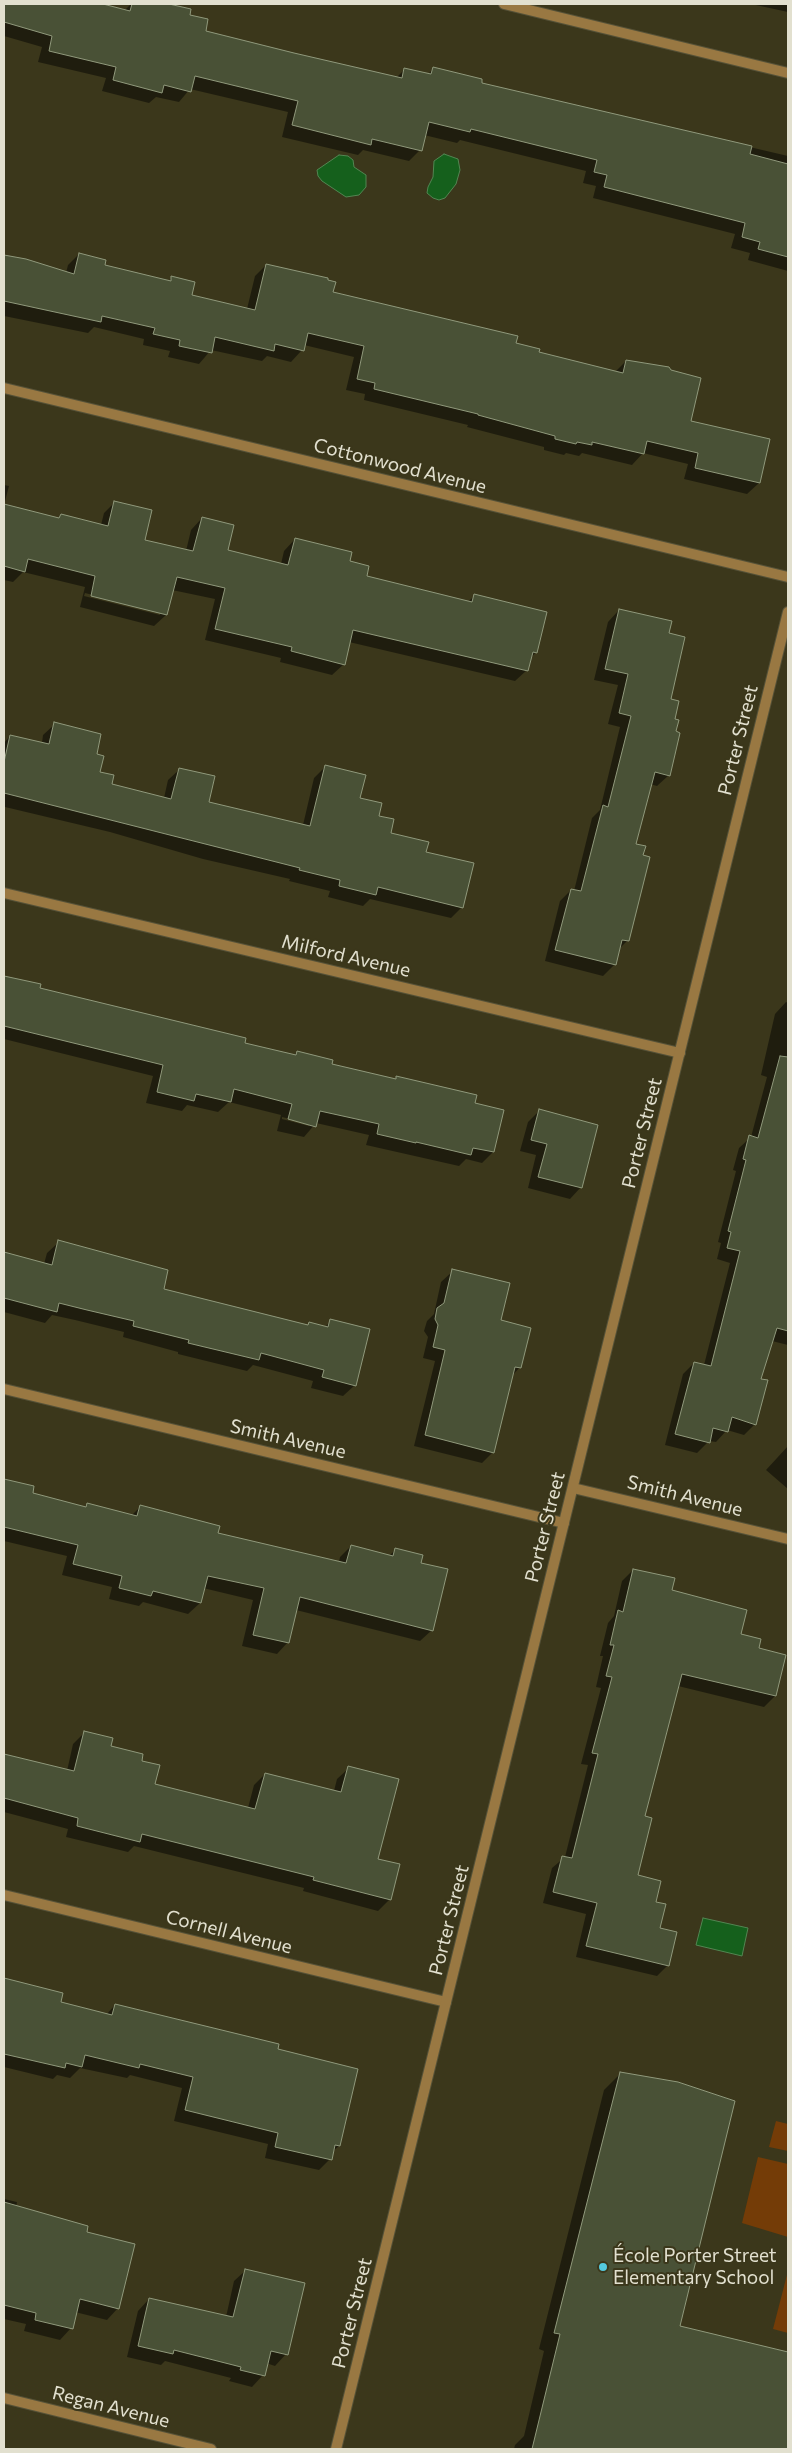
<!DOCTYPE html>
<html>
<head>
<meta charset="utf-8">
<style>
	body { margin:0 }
	#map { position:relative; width:792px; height:2453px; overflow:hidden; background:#3b371b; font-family:Commissioner,sans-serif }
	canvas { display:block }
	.frame { position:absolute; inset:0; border:5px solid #e2e0cf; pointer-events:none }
</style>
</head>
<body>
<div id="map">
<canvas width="792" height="2453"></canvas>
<div class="frame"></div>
</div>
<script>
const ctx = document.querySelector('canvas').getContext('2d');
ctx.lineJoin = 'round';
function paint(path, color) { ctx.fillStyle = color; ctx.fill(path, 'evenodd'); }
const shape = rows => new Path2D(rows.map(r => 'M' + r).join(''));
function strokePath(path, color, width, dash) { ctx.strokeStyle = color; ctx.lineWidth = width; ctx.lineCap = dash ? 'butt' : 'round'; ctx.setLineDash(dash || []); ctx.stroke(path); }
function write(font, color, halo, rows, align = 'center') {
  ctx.font = font + ' Commissioner,sans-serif'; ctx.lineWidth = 4; ctx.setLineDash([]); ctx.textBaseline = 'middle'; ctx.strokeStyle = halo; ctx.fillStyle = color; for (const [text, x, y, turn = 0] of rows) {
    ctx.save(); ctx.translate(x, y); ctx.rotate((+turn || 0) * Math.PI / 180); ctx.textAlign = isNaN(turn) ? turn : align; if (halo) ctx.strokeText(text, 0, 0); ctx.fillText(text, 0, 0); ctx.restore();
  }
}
paint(shape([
	[776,2121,788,2124,788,2151,769,2147],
	[758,2157,788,2164,788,2237,742,2223],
	[788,2271,788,2333,773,2329]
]), '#743c07');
const water = shape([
	[444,154,458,159,460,170,456,184,445,198,439,200,433,198,427,193,428,187,433,177,434,161,444,154],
	[339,155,348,156,353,160,354,167,366,175,366,187,359,195,346,197,322,181,318,176,317,170,339,155],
	[703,1918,748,1928,742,1956,696,1945,703,1918]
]);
paint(water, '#15601c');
strokePath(water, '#528652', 1);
paint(shape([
	[4,4,98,4,125,10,131,4,153,7,157,4,163,4,190,10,188,16,204,32,396,78,405,69,428,74,433,69,480,84,788,156,788,271,748,260,750,253,731,248,735,234,593,198,596,186,583,183,586,171,460,140,457,143,424,135,420,150,409,161,363,150,358,155,282,137,288,112,190,89,179,102,156,97,149,103,102,91,106,78,38,62,42,47,4,36],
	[751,4,788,4,788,12],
	[79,254,103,266,168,281,172,278,190,296,247,309,255,276,266,265,332,293,537,353,615,372,626,361,689,422,759,483,747,494,684,479,688,464,643,453,632,465,582,453,579,456,566,453,564,455,544,450,544,447,467,427,468,425,364,400,365,394,346,390,354,357,304,345,302,350,291,362,267,356,262,361,211,350,199,364,168,357,170,351,143,345,144,339,94,327,88,333,4,316,4,256,26,260,66,273,68,265],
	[4,485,9,486,4,505,57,519,61,515,101,525,104,513,115,502,143,541,186,551,191,530,202,518,227,551,281,564,284,551,295,539,349,562,365,577,467,603,474,596,536,652,530,659,527,670,515,681,349,642,344,664,332,675,280,662,281,658,205,640,215,599,172,590,166,615,154,626,80,607,85,587,23,572,13,582,4,580],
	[85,593,160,612,160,615,84,596],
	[619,610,668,634,669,700,673,720,669,775,657,786,650,784,635,845,627,941,618,950,615,964,603,976,545,961,560,901,571,890,574,891,592,818,600,810,620,727,608,724,618,685,594,680,608,622],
	[55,724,95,755,99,773,111,785,164,798,168,780,180,769,207,803,303,825,314,778,325,767,378,817,389,834,425,853,462,907,451,918,370,899,363,906,328,897,330,891,289,881,290,879,203,859,110,832,5,807,4,809,4,743,10,736,42,743,43,735],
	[4,977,39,985,39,989,243,1044,293,1056,297,1052,331,1065,394,1080,397,1077,474,1104,493,1152,482,1163,466,1159,459,1166,366,1145,369,1135,316,1123,304,1137,277,1131,281,1115,229,1102,218,1112,187,1105,182,1111,146,1103,153,1076,4,1039],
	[282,1117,309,1124,309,1126,282,1119],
	[786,1002,788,1003,788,1345,772,1341,760,1380,755,1424,744,1435,727,1430,716,1442,709,1441,697,1453,665,1445,683,1374,694,1363,704,1365,730,1263,717,1259,721,1243,718,1242,736,1171,733,1170,739,1148,751,1137,767,1077,761,1075,775,1014],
	[539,1111,581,1187,570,1199,528,1188,536,1155,520,1151,528,1122],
	[59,1242,162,1289,307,1326,324,1328,331,1321,355,1385,343,1396,311,1388,313,1381,253,1365,247,1371,178,1354,178,1352,123,1337,124,1332,75,1320,52,1315,45,1323,4,1312,4,1254,44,1264,47,1253],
	[453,1271,499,1321,520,1367,512,1376,493,1452,482,1463,414,1446,435,1361,423,1358,428,1337,424,1331,427,1321,434,1314,441,1282],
	[788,1446,788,1489,766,1470],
	[4,1480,33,1487,31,1494,84,1507,87,1504,131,1516,140,1507,217,1534,339,1562,340,1557,351,1546,389,1556,396,1549,420,1564,432,1630,420,1641,296,1610,288,1642,277,1654,242,1646,253,1600,203,1588,200,1603,188,1614,143,1602,139,1606,109,1599,112,1587,62,1575,67,1556,4,1541],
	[633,1570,671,1591,757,1649,785,1656,775,1696,764,1707,678,1686,644,1817,636,1876,655,1903,668,1965,657,1976,576,1957,586,1914,543,1903,552,1868,565,1857,588,1765,581,1764,601,1688,596,1687,603,1656,600,1656,608,1623,614,1616,622,1581],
	[84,1733,140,1762,153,1785,248,1808,254,1785,265,1774,334,1791,337,1779,349,1768,390,1899,378,1911,303,1891,304,1888,134,1846,128,1852,66,1837,68,1829,4,1812,4,1755,67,1771,73,1744],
	[4,1979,62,1994,60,2003,106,2015,115,2005,276,2050,339,2146,332,2152,330,2159,319,2170,265,2158,268,2144,174,2121,182,2088,130,2075,127,2078,80,2068,70,2078,57,2075,53,2079,4,2067],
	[620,2074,678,2327,788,2354,788,2449,514,2449,515,2445,524,2436,544,2351,539,2349,604,2090],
	[4,2199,17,2202,16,2207,86,2233,118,2308,107,2320,75,2312,71,2328,60,2340,24,2331,26,2324,4,2319],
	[246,2270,286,2354,275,2366,266,2363,263,2375,252,2387,229,2381,231,2378,165,2361,161,2365,127,2357,138,2311,149,2299,226,2317,234,2281]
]), '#0007');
const building = shape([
	[4,4,103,4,130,11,132,4,169,4,191,9,190,15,208,19,206,31,294,53,402,78,404,68,431,74,433,67,482,79,482,83,752,146,750,154,788,164,788,257,758,249,760,242,742,237,745,223,604,187,607,175,594,172,597,160,471,129,470,132,429,122,422,151,372,139,371,145,292,125,298,101,195,76,191,92,164,85,162,93,113,80,116,67,49,51,52,36,4,22,4,4],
	[79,253,106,260,105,265,171,281,171,276,195,282,192,295,255,310,266,264,328,278,328,280,336,282,333,292,518,336,516,343,540,349,539,352,623,373,626,360,669,367,671,370,701,378,691,421,770,439,760,483,695,468,698,453,647,441,644,454,592,442,592,445,577,442,576,444,555,439,555,436,478,415,478,414,374,389,375,383,357,379,364,346,308,333,304,351,275,344,274,351,215,337,212,353,179,346,180,340,153,334,155,328,102,316,101,322,4,301,4,255,26,259,74,274,79,253],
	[114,501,152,510,145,540,193,551,202,517,234,525,228,550,288,565,295,538,352,552,350,561,369,566,367,576,472,602,474,594,547,612,537,653,533,652,528,671,353,630,345,665,291,651,292,647,215,629,225,588,177,577,167,615,91,596,95,576,28,559,25,572,4,566,4,504,59,518,61,514,108,526,114,501],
	[619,609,672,621,669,633,685,637,671,699,679,701,675,719,679,720,676,731,680,733,670,776,655,772,636,844,646,846,643,855,650,857,629,941,622,940,616,965,555,950,571,889,581,891,603,805,608,807,631,716,619,713,628,674,605,669,619,609],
	[54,722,101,734,97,754,104,756,100,772,114,775,112,784,171,799,179,768,215,776,209,802,310,826,325,765,366,775,360,798,382,803,379,816,394,819,391,833,429,842,426,852,474,863,463,908,378,887,376,895,339,886,340,880,299,870,300,868,4,793,4,762,10,735,49,744,54,722],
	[4,976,41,984,40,988,246,1038,245,1043,296,1055,297,1051,333,1060,332,1064,396,1079,396,1076,477,1095,475,1103,504,1110,494,1152,473,1148,471,1155,416,1142,416,1143,377,1134,379,1124,320,1111,316,1127,288,1119,292,1104,234,1089,231,1102,196,1094,194,1101,157,1092,163,1065,4,1026,4,976],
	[780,1056,788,1057,788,1331,777,1328,761,1379,768,1380,756,1425,732,1417,728,1432,713,1428,710,1443,675,1434,694,1362,711,1366,740,1251,727,1248,731,1232,728,1231,746,1160,743,1159,749,1135,758,1138,780,1056],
	[539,1109,598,1125,582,1188,538,1177,547,1144,531,1140,539,1109],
	[58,1240,168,1270,164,1289,308,1325,309,1322,328,1327,330,1319,370,1329,356,1386,322,1377,324,1370,261,1353,259,1360,188,1343,189,1340,133,1326,134,1321,87,1310,59,1303,57,1312,4,1298,4,1252,52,1265,58,1240],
	[452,1269,510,1283,501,1320,531,1328,521,1368,515,1367,494,1453,425,1435,445,1350,433,1347,438,1325,435,1319,437,1308,444,1303,452,1269],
	[4,1479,34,1486,33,1493,86,1507,87,1503,137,1516,140,1505,220,1526,218,1533,346,1563,351,1545,393,1556,395,1548,423,1555,421,1563,448,1569,433,1631,300,1597,289,1643,253,1635,264,1588,208,1576,201,1603,153,1591,151,1596,119,1588,122,1576,73,1564,78,1545,4,1527,4,1479],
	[633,1569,675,1578,672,1590,747,1610,741,1634,761,1639,759,1648,786,1655,776,1696,682,1674,645,1816,652,1818,638,1875,661,1881,656,1902,666,1904,660,1928,677,1932,669,1966,586,1946,597,1903,553,1892,562,1856,572,1858,598,1754,592,1753,612,1677,606,1676,614,1645,610,1645,618,1610,623,1612,633,1569],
	[84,1731,113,1738,111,1746,143,1754,142,1761,160,1765,155,1784,255,1809,265,1773,341,1792,348,1766,399,1779,378,1859,400,1864,391,1900,313,1880,314,1877,142,1834,140,1842,77,1826,78,1818,4,1798,4,1754,74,1771,84,1731],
	[4,1978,63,1993,61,2002,112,2015,115,2004,279,2044,278,2049,358,2069,340,2146,335,2145,332,2160,275,2147,278,2133,185,2110,193,2077,140,2064,139,2068,85,2055,82,2067,66,2063,65,2068,4,2054,4,1978],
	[620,2072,678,2082,735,2101,680,2326,788,2352,788,2449,532,2449,560,2334,554,2333,620,2072],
	[4,2202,88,2226,87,2232,135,2244,119,2309,80,2299,73,2329,35,2320,36,2313,4,2305,4,2202],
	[245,2269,305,2283,288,2355,271,2351,265,2376,240,2370,241,2367,174,2350,173,2354,138,2346,149,2298,233,2317,245,2269]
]);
paint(building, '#495136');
strokePath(building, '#90997c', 1);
const minor = shape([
	[504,4,788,73],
	[4,388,788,577],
	[4,893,680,1053],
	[4,1389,564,1523],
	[573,1488,788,1539],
	[4,1895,446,2002],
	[4,2398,211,2449]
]);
const tertiary = shape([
	[336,2449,788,612]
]);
strokePath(minor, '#565238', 12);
strokePath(tertiary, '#565238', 12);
strokePath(minor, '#997842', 10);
strokePath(tertiary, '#997842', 10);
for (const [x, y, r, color] of [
	[603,2267,5,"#54cade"]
]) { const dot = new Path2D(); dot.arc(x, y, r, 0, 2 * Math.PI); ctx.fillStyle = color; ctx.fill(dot); strokePath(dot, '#3b371b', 2); }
write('19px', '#e2e0cf', '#3b371b', [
	["Cottonwood Avenue",400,466,14],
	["Porter Street",738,740,-76],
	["Milford Avenue",346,956,13],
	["Porter Street",642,1133,-76],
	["Smith Avenue",288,1439,13],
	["Smith Avenue",685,1496,14],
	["Porter Street",545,1527,-76],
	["Porter Street",449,1920,-76],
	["Cornell Avenue",229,1932,14],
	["Porter Street",352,2313,-76],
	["Regan Avenue",111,2407,14]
]);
write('19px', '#e2e0cf', '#3b371b', [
	["École Porter Street",613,2256],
	["Elementary School",613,2278]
], 'left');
</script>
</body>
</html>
